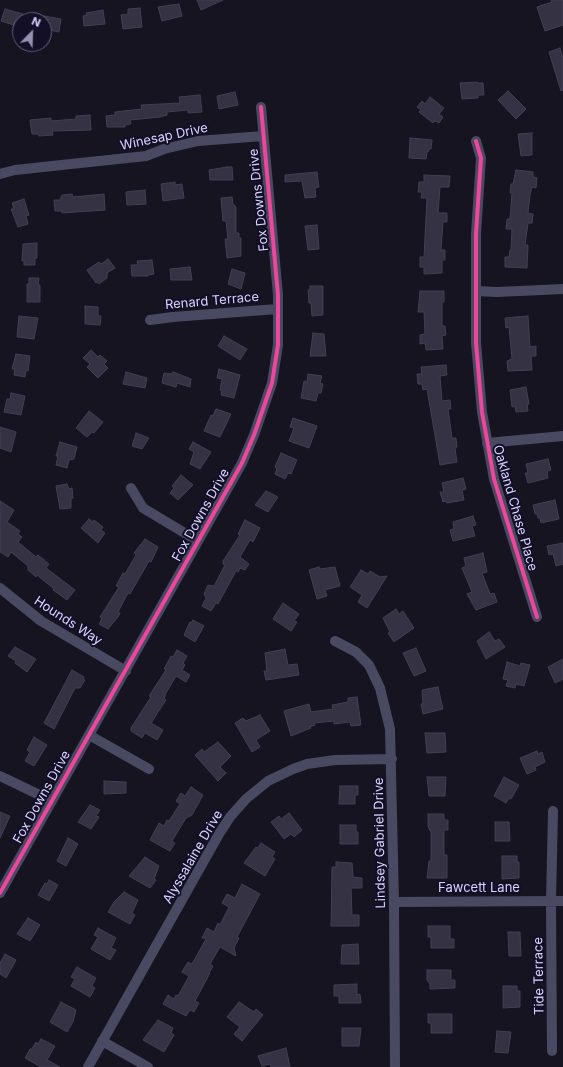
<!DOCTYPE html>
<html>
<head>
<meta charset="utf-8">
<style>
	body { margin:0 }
	#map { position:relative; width:563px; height:1067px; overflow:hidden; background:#161421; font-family:Inter,sans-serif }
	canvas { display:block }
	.north { position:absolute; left:12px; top:12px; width:40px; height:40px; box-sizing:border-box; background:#130f26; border:1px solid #625e7d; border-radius:50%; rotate:23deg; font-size:11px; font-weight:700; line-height:16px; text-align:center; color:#d9d4ff }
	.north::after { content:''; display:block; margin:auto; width:14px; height:18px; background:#9591b1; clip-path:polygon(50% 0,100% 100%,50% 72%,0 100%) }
</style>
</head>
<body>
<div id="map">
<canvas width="563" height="1067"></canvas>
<div class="north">N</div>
</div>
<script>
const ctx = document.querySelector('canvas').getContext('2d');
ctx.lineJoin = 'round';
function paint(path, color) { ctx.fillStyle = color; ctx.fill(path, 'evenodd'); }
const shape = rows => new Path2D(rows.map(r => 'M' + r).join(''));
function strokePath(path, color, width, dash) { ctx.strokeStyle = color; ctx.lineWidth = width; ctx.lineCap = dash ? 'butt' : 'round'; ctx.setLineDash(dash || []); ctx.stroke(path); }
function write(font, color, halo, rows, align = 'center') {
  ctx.font = font + ' Inter,sans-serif'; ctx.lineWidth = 4; ctx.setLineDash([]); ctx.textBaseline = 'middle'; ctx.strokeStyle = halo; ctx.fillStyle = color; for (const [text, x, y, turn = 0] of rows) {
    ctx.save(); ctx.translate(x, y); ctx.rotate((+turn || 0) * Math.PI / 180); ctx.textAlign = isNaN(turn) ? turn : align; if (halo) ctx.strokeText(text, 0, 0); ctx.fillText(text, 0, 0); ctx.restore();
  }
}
const building = shape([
	[197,0,223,0,201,10,197,0],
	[551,0,563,0,563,25,545,31,537,7,552,2,551,0],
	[179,4,182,16,162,21,158,7,179,4],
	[140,8,142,27,123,29,121,15,128,14,128,9,140,8],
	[5,9,23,14,20,20,20,27,1,21,5,9],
	[103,10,105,24,84,26,83,16,87,15,86,13,103,10],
	[44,16,61,19,59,32,44,29,44,16],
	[560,48,563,58,563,90,561,91,549,52,560,48],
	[477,82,478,83,483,83,484,95,478,95,478,98,462,99,460,83,477,82],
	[508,91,526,109,516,119,498,100,508,91],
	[235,92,238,105,219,109,217,96,235,92],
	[200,95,202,112,188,113,188,110,167,112,167,115,160,117,130,120,131,124,125,125,125,127,107,127,106,116,115,115,115,112,142,109,141,105,180,103,179,97,200,95],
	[430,97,444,108,439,114,443,117,439,123,435,121,433,123,419,112,421,110,417,107,422,101,425,104,430,97],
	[90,115,91,130,52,131,53,135,39,136,38,134,32,134,30,120,51,118,51,121,76,119,76,116,90,115],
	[532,133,532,155,521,156,518,134,532,133],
	[410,138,432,140,431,149,429,149,428,152,427,152,426,159,409,158,410,138],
	[227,167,232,167,233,180,210,180,209,170,227,167],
	[516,170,533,172,533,177,537,178,536,188,532,187,530,195,528,213,533,214,532,223,528,223,525,245,528,245,527,268,505,267,505,257,509,257,510,250,511,250,512,229,506,229,507,219,510,219,512,193,510,193,511,184,513,184,516,170],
	[317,172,319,187,315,188,316,197,305,198,302,181,285,182,285,175,317,172],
	[424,175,450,176,449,187,440,187,438,213,447,213,447,222,443,222,441,250,445,250,445,260,442,260,442,273,424,274,424,267,420,267,420,257,424,257,427,198,421,198,422,192,418,192,419,182,424,182,424,175],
	[175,182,175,185,182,184,184,198,163,201,161,184,175,182],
	[145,190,146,204,127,205,126,192,145,190],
	[72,194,73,197,104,194,105,210,62,213,61,211,55,211,54,200,60,200,62,195,72,194],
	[232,197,233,204,236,207,236,233,239,233,239,238,241,238,241,256,227,258,225,239,228,239,226,221,223,221,221,198,232,197],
	[24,199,29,215,26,216,28,224,18,227,11,209,14,209,12,203,24,199],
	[317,225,319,249,308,250,305,226,317,225],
	[37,243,37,258,35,258,35,265,24,265,24,260,22,261,23,244,37,243],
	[108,259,115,268,107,273,107,278,99,284,98,282,96,283,87,270,99,262,101,264,108,259],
	[152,260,154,274,148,275,148,276,132,276,131,265,138,265,137,261,152,260],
	[190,267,192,280,171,280,170,269,190,267],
	[232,269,245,273,241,289,228,284,232,269],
	[29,278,39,278,38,285,40,285,40,302,27,302,27,284,29,284,29,278],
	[310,286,323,286,323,315,312,316,311,303,309,303,308,290,310,290,310,286],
	[420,291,444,291,444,302,442,302,442,326,445,326,446,335,442,336,443,349,426,350,425,343,420,344,420,335,425,334,424,312,418,312,420,291],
	[85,306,98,307,98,316,101,316,100,325,85,324,85,306],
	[19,316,38,318,34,339,17,337,19,316],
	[528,316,530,347,536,346,536,356,531,356,532,370,508,371,507,361,512,359,509,327,506,328,505,318,528,316],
	[313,333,324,334,326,356,310,356,313,333],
	[224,336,247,349,240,360,218,346,224,336],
	[91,350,98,357,100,355,107,361,104,364,108,368,98,378,87,367,90,364,83,358,91,350],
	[16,354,30,356,28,371,26,370,25,377,14,375,15,369,12,369,16,354],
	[446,365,447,375,440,376,442,401,450,400,451,409,448,409,452,438,456,438,457,447,455,448,457,462,440,465,427,389,423,390,422,384,418,384,417,374,422,374,421,367,446,365],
	[219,369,240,375,234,398,221,395,222,391,220,390,222,379,217,378,219,369],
	[126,372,147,378,145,388,123,384,126,372],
	[173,372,191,379,190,387,177,383,176,387,162,383,164,373,172,374,173,372],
	[308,374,322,376,320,383,323,384,321,393,318,393,316,401,301,398,304,381,307,382,308,374],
	[526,387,529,404,527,404,528,411,516,412,515,406,512,407,510,390,526,387],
	[11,393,25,396,21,415,4,412,7,399,10,399,11,393],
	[216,409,231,414,220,437,204,431,211,415,213,416,216,409],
	[89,411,103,422,94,433,92,432,87,437,76,428,89,411],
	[293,418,317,426,309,448,289,441,294,428,290,427,293,418],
	[0,427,16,432,11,452,0,448,0,427],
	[136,433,149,438,142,449,132,446,136,433],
	[60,442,77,447,74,459,69,460,67,468,56,465,58,456,56,456,60,442],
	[193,442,211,452,200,469,190,464,194,452,189,449,193,442],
	[281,453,297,460,291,474,288,473,285,479,275,474,277,469,275,467,281,453],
	[548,459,551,470,547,471,548,478,528,483,525,473,528,473,526,464,548,459],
	[181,475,193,485,178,500,170,493,174,488,172,486,181,475],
	[463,478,466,489,462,490,464,500,447,503,446,501,443,502,440,492,444,492,442,483,463,478],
	[67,484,69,489,72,488,73,498,71,498,71,508,60,509,56,486,67,484],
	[266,491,278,497,268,512,255,505,266,491],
	[555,500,559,519,541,523,540,518,538,518,537,514,535,514,533,505,555,500],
	[0,501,14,510,7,522,20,531,18,534,22,537,18,542,36,557,38,555,49,564,46,568,75,590,67,600,53,590,54,589,37,575,36,577,28,570,28,566,11,552,8,557,0,552,0,501],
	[473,516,476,525,472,526,475,536,453,541,450,530,454,529,453,522,473,516],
	[89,519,93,522,94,520,103,527,101,530,105,533,98,543,81,528,89,519],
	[245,520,260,528,253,542,250,540,240,557,249,564,245,570,240,568,238,572,236,571,218,604,216,603,211,611,202,606,206,598,204,594,208,585,214,586,225,565,223,564,223,561,240,535,238,534,245,520],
	[145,539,158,547,151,562,149,561,130,594,128,593,118,612,120,613,118,617,108,629,99,624,102,619,100,617,119,587,116,586,123,573,125,574,136,555,134,553,145,539],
	[563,543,563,564,556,566,553,554,549,555,547,546,563,543],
	[483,553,487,572,482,573,490,594,494,593,497,602,476,610,467,594,472,592,462,568,466,566,464,558,483,553],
	[319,567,320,569,335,567,340,586,325,590,327,596,317,599,309,570,319,567],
	[361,570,368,574,370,571,380,577,387,576,367,608,358,602,362,595,350,587,361,570],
	[283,603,299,614,294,621,297,622,291,631,273,619,283,603],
	[396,609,399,614,403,611,414,628,394,642,388,633,390,632,383,618,396,609],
	[193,620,204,626,195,642,184,635,190,622,191,623,193,620],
	[489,632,495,641,499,639,505,647,486,659,477,641,489,632],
	[15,647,36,659,27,672,15,663,16,661,8,656,15,647],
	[416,648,426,671,414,676,403,653,416,648],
	[285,649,288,665,297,664,299,675,266,680,264,671,267,671,265,653,285,649],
	[177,650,187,656,183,663,185,665,182,670,190,675,186,682,176,676,166,693,164,699,166,700,151,723,163,730,157,740,145,733,142,738,131,731,131,728,151,697,149,696,166,670,164,669,171,656,173,657,177,650],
	[563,659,563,679,555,683,548,667,563,659],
	[507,662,520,666,521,663,530,665,524,686,516,684,515,688,506,686,508,680,503,679,507,662],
	[72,670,84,677,83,679,85,680,80,688,75,688,54,729,44,723,72,670],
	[438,687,443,709,423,714,421,704,423,704,422,690,438,687],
	[357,697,361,725,351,726,350,722,334,724,334,721,314,723,315,725,310,727,311,728,291,736,284,711,309,704,311,712,333,709,332,705,348,702,348,698,357,697],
	[260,715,270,731,256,740,260,747,252,752,235,723,243,718,246,721,260,715],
	[425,733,445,733,446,752,427,753,425,733],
	[34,737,47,745,34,766,25,761,30,752,27,750,34,737],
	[218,742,231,756,220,767,226,773,218,781,195,755,202,749,204,752,218,742],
	[537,751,538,754,542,752,545,762,535,767,536,770,527,774,520,758,537,751],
	[427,777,446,777,445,796,429,796,427,777],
	[504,777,519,785,511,799,509,798,506,803,494,796,504,777],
	[104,781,126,782,126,793,104,794,104,781],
	[340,786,358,786,358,795,355,795,355,804,339,804,340,786],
	[191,787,203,795,192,815,186,818,172,841,175,843,170,851,150,840,159,823,164,826,167,820,169,821,180,804,176,801,181,793,185,796,191,787],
	[90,805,100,810,96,816,99,817,91,829,78,822,90,805],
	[0,812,10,816,0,838,0,812],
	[289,813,302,830,294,837,291,834,284,839,271,822,279,816,281,819,289,813],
	[428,814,444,814,444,820,448,820,448,830,444,830,444,855,447,855,447,878,427,878,429,861,431,861,431,831,430,831,428,826,428,814],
	[495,822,509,822,510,841,495,841,495,822],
	[340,825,356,825,356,832,358,832,358,844,340,844,340,825],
	[68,838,78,844,66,866,57,861,68,838],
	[261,843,275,852,272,857,275,859,265,876,244,863,256,847,258,848,261,843],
	[502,856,517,856,517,862,519,862,519,878,502,879,502,856],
	[145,857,159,866,154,879,156,880,150,888,129,876,145,857],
	[336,862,352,863,353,877,362,878,362,888,351,888,352,915,359,915,359,926,331,926,332,867,336,867,336,862],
	[49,880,58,885,49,901,38,895,45,883,47,884,49,880],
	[242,884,260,894,237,937,239,938,234,948,236,956,220,947,210,964,213,966,209,973,210,973,195,1001,199,1003,194,1012,190,1010,186,1016,163,1004,168,995,174,999,176,995,178,996,189,976,182,972,188,962,192,964,206,939,202,938,207,928,214,932,218,923,220,925,229,907,222,903,227,894,235,898,242,884],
	[124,892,138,900,132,913,135,915,130,924,108,912,114,902,124,892],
	[28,918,40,925,30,941,17,934,28,918],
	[428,926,450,926,450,939,454,939,454,948,431,948,431,937,428,937,428,926],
	[98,928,116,938,111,948,116,950,110,960,91,949,98,937,94,935,98,928],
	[508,932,520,932,521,956,509,956,508,932],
	[358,944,359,964,341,964,342,945,358,944],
	[5,954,16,960,6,978,0,974,0,963,5,954],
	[77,967,96,978,92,986,95,988,90,997,71,986,75,979,71,977,77,967],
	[427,970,451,970,451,980,455,980,455,988,430,989,430,984,427,980,427,970],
	[357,984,357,995,360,994,361,1003,339,1003,339,996,334,996,334,985,357,984],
	[503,986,517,986,517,991,520,991,520,1007,503,1008,503,986],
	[61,1002,76,1010,73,1022,67,1032,50,1022,61,1002],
	[239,1002,254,1012,256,1009,263,1015,242,1041,234,1034,240,1027,227,1017,239,1002],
	[428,1014,452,1014,452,1033,431,1033,431,1023,428,1023,428,1014],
	[158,1020,173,1028,171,1033,174,1035,164,1052,143,1040,158,1020],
	[342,1028,361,1028,359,1046,342,1046,342,1028],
	[497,1031,511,1032,508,1053,495,1052,497,1031],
	[41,1039,55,1046,47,1060,60,1067,41,1067,25,1058,30,1049,32,1049,36,1042,38,1044,41,1039],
	[286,1048,290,1067,271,1067,270,1064,262,1066,258,1056,286,1048]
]);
paint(building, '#343243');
strokePath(building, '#433f54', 1);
strokePath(shape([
	[476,141,481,158,476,234,476,343,482,412,494,479,537,617],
	[0,174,15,170,146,156,164,149,198,141,263,136],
	[476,291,497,292,563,289],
	[150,320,173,317,277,309],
	[487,443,563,436],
	[131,488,143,508,198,541],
	[0,588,41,621,126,671],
	[335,641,356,652,369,665,380,688,390,729,394,902,395,1067],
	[89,735,149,769],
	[0,776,52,801],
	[0,893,242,463,254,435,272,383,278,345,278,295,261,107],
	[394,902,563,901],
	[102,1041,148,1067],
	[552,1051,551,901,553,811],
	[88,1067,219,834,230,817,246,799,268,781,293,769,307,764,335,760,392,759]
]), '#4a4962', 10);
strokePath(shape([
	[476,141,481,158,476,234,476,343,482,412,494,479,537,617],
	[0,893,242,463,254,435,272,383,278,345,278,295,261,107]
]), '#ed469a', 4);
write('13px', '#d9d4ff', '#130f26', [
	["Winesap Drive",164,137,-12],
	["Fox Downs Drive",259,200,-96],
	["Renard Terrace",212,301,-5],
	["Oakland Chase Place",515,508,74],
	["Fox Downs Drive",201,515,-61],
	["Hounds Way",68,621,33],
	["Fox Downs Drive",42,797,-61],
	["Lindsey Gabriel Drive",380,843,-91],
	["Alyssalaine Drive",193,857,-60],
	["Fawcett Lane",479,888],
	["Tide Terrace",539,976,-91]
]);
</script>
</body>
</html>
